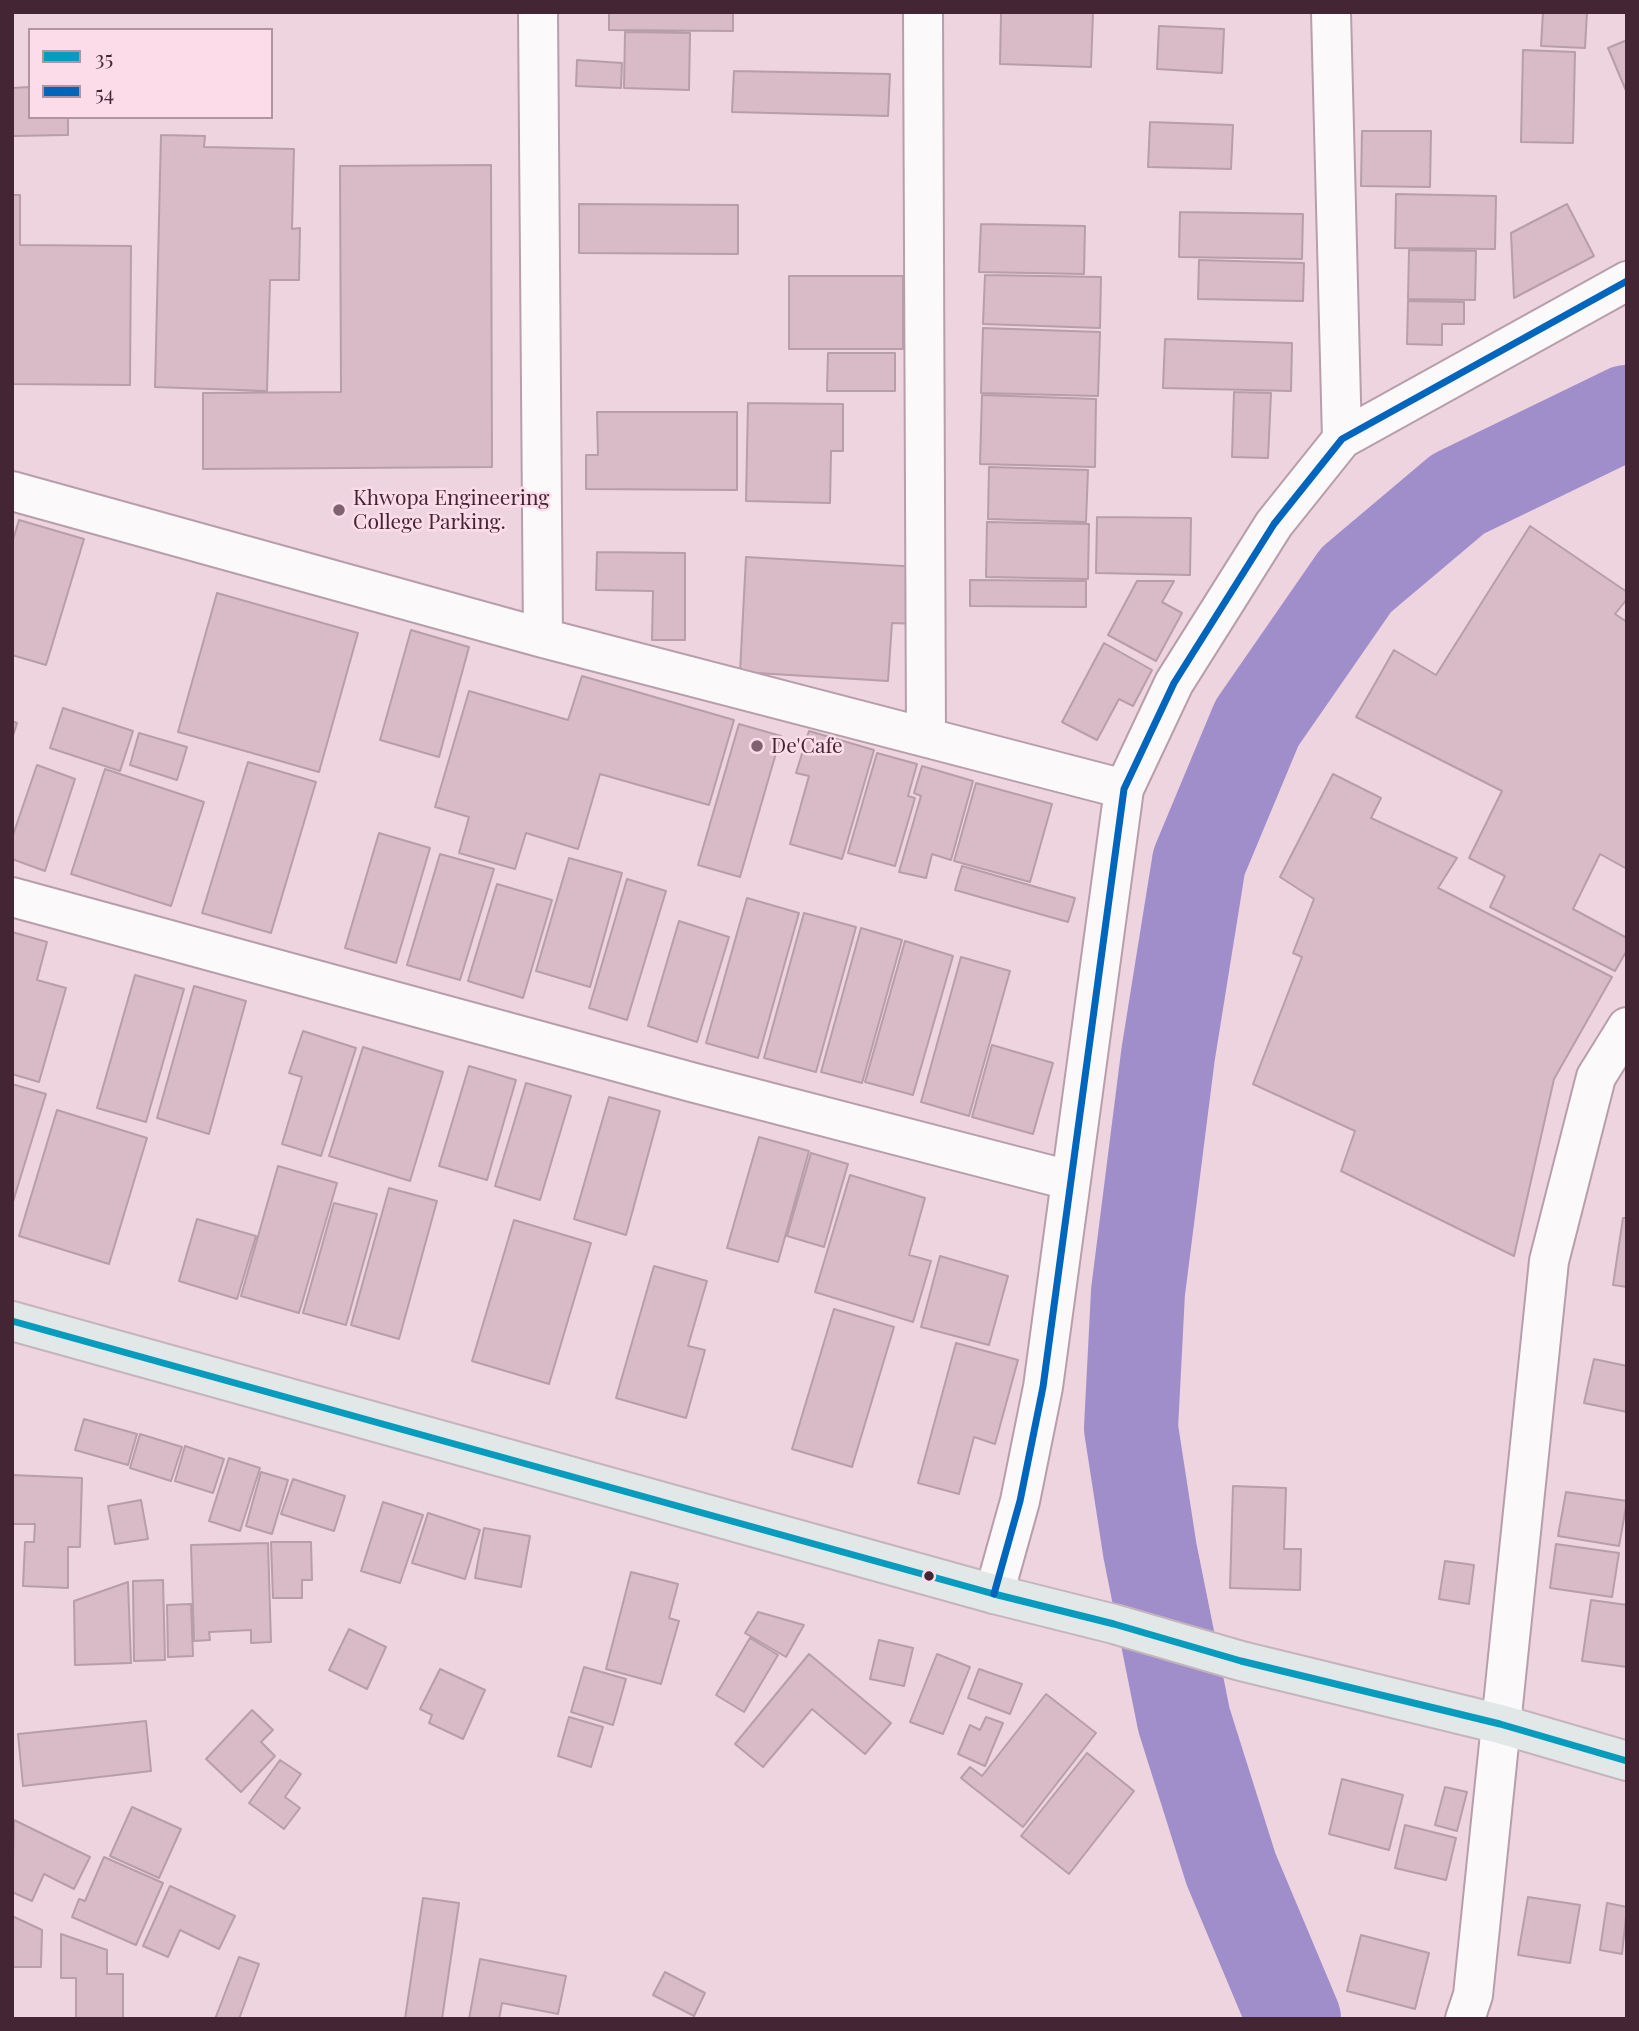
<!DOCTYPE html>
<html>
<head>
<meta charset="utf-8">
<style>
	body { margin:0 }
	#map { position:relative; width:1639px; height:2031px; overflow:hidden; background:#eed4df; font-family:"Playfair Display",serif }
	canvas { display:block }
	.frame { position:absolute; inset:0; border:14px solid #432533; pointer-events:none }
	.legend { position:absolute; left:28px; top:28px; width:245px; height:91px; box-sizing:border-box; background:#fcdce9; border:2px solid #b293a0; margin:0; padding:9px 12px; list-style:none; font-size:21px; color:#432533 }
	.legend li { display:flex; align-items:center; gap:14px; height:35px }
	.legend b { width:35px; border:2px solid #b293a0 }
</style>
</head>
<body>
<div id="map">
<canvas width="1639" height="2031"></canvas>
<div class="frame"></div>
<ul class="legend">
<li><b style="height:9px;background:#079cbe"></b>35</li>
<li><b style="height:9px;background:#0065bd"></b>54</li>
</ul>
</div>
<script>
const ctx = document.querySelector('canvas').getContext('2d');
ctx.lineJoin = 'round';
const shape = rows => new Path2D(rows.map(r => 'M' + r).join(''));
function strokePath(path, color, width, dash) { ctx.strokeStyle = color; ctx.lineWidth = width; ctx.lineCap = dash ? 'butt' : 'round'; ctx.setLineDash(dash || []); ctx.stroke(path); }
function paint(path, color) { ctx.fillStyle = color; ctx.fill(path, 'evenodd'); }
function write(font, color, halo, rows, align = 'center') {
  ctx.font = font + ' "Playfair Display",serif'; ctx.lineWidth = 5; ctx.setLineDash([]); ctx.textBaseline = 'middle'; ctx.strokeStyle = halo; ctx.fillStyle = color; for (const [text, x, y, turn = 0] of rows) {
    ctx.save(); ctx.translate(x, y); ctx.rotate((+turn || 0) * Math.PI / 180); ctx.textAlign = isNaN(turn) ? turn : align; if (halo) ctx.strokeText(text, 0, 0); ctx.fillText(text, 0, 0); ctx.restore();
  }
}
strokePath(shape([
	[1294,2019,1231,1869,1184,1720,1150,1551,1131,1428,1138,1292,1168,1055,1199,862,1257,723,1356,580,1458,494,1627,412]
]), '#a08ecb', 94);
const building = shape([
	[609,12,733,12,733,31,609,30,609,12],
	[1001,12,1093,12,1091,67,1000,64,1001,12],
	[1543,12,1587,12,1585,48,1541,46,1543,12],
	[1159,26,1224,29,1222,73,1157,69,1159,26],
	[625,32,690,33,689,90,624,88,625,32],
	[1627,40,1627,93,1608,48,1627,40],
	[1523,50,1575,52,1573,143,1521,142,1523,50],
	[577,60,622,63,621,88,576,86,577,60],
	[734,71,890,74,888,116,732,112,734,71],
	[30,87,30,117,68,117,68,135,12,136,12,88,30,87],
	[1150,122,1233,125,1231,169,1148,167,1150,122],
	[1362,131,1431,131,1430,187,1361,186,1362,131],
	[161,135,205,136,204,147,294,149,292,229,300,228,299,280,270,280,267,391,155,387,161,135],
	[491,165,492,467,203,469,203,393,341,392,340,166,491,165],
	[1396,194,1496,196,1495,249,1395,248,1396,194],
	[12,195,20,195,20,245,131,246,130,385,12,384,12,195],
	[579,204,738,205,738,254,579,253,579,204],
	[1567,204,1594,256,1514,298,1511,233,1567,204],
	[1180,212,1303,214,1302,259,1179,257,1180,212],
	[981,224,1085,226,1084,274,979,272,981,224],
	[1409,250,1476,251,1475,300,1408,299,1409,250],
	[1199,260,1304,263,1303,301,1198,299,1199,260],
	[985,275,1101,277,1100,328,983,324,985,275],
	[789,276,903,276,903,349,789,349,789,276],
	[1408,301,1464,302,1464,324,1442,324,1442,345,1407,344,1408,301],
	[983,328,1100,332,1098,396,981,393,983,328],
	[1165,339,1292,343,1291,391,1163,388,1165,339],
	[828,353,895,353,895,391,827,391,828,353],
	[1234,392,1271,393,1268,458,1232,457,1234,392],
	[982,395,1096,399,1095,467,980,464,982,395],
	[748,403,843,404,843,451,831,451,830,503,746,501,748,403],
	[597,412,737,412,737,490,586,489,586,455,598,455,597,412],
	[989,467,1088,470,1086,522,988,519,989,467],
	[1097,517,1191,518,1190,575,1096,573,1097,517],
	[19,520,84,539,46,665,12,655,12,543,19,520],
	[987,522,1089,524,1088,579,986,577,987,522],
	[1530,526,1627,592,1627,599,1615,614,1627,622,1627,869,1600,854,1573,909,1627,938,1627,950,1615,971,1490,907,1505,876,1469,858,1502,791,1356,717,1394,650,1436,675,1530,526],
	[597,552,685,553,685,640,652,640,653,591,596,590,597,552],
	[746,557,920,567,916,624,892,623,888,681,740,672,746,557],
	[970,580,1086,581,1086,607,970,606,970,580],
	[1137,581,1174,581,1162,602,1182,613,1156,661,1108,635,1137,581],
	[217,593,358,633,319,772,178,732,217,593],
	[411,630,469,647,439,757,380,740,411,630],
	[1104,643,1152,670,1133,706,1119,699,1097,740,1062,722,1104,643],
	[582,676,734,720,709,805,600,774,578,849,526,833,515,869,459,853,469,817,435,807,469,691,568,720,582,676],
	[63,708,133,731,120,771,50,748,63,708],
	[12,721,17,723,12,739,12,721],
	[739,724,781,736,740,877,698,865,739,724],
	[809,731,874,750,842,859,790,844,809,776,796,773,809,731],
	[139,733,187,747,177,780,130,765,139,733],
	[877,753,917,764,908,796,915,798,895,866,848,853,877,753],
	[248,762,316,782,271,933,202,913,248,762],
	[37,765,75,779,45,871,12,859,12,838,37,765],
	[922,766,973,781,951,860,932,854,926,878,899,872,921,796,914,793,922,766],
	[105,769,204,802,171,906,71,874,105,769],
	[1333,774,1381,798,1371,818,1457,858,1438,888,1612,977,1554,1079,1514,1256,1341,1171,1355,1131,1253,1084,1302,957,1293,953,1314,899,1280,877,1333,774],
	[976,783,1052,804,1030,882,954,861,976,783],
	[379,833,430,848,396,963,345,948,379,833],
	[440,854,494,869,460,980,407,965,440,854],
	[569,858,622,873,590,987,536,971,569,858],
	[962,866,1075,898,1068,922,955,890,962,866],
	[627,879,666,891,627,1020,589,1008,627,879],
	[497,884,552,900,523,998,468,981,497,884],
	[747,898,799,913,758,1058,706,1043,747,898],
	[804,913,856,927,816,1072,764,1058,804,913],
	[679,921,729,937,697,1042,648,1026,679,921],
	[861,928,902,940,862,1083,821,1072,861,928],
	[12,932,47,942,37,980,66,988,39,1082,12,1074,12,932],
	[905,941,953,956,913,1095,865,1082,905,941],
	[961,957,1010,971,969,1116,921,1102,961,957],
	[135,975,184,989,146,1122,97,1108,135,975],
	[194,986,246,1001,209,1134,157,1118,194,986],
	[303,1031,356,1048,321,1156,282,1144,302,1077,289,1073,303,1031],
	[992,1045,1053,1063,1033,1134,972,1117,992,1045],
	[363,1047,443,1072,410,1181,329,1156,363,1047],
	[469,1066,516,1080,487,1180,439,1166,469,1066],
	[526,1083,571,1096,540,1200,495,1186,526,1083],
	[12,1084,46,1094,12,1205,12,1084],
	[609,1097,660,1111,626,1235,574,1219,609,1097],
	[57,1110,147,1138,109,1264,19,1236,57,1110],
	[759,1137,809,1151,778,1262,727,1248,759,1137],
	[811,1153,848,1164,824,1247,787,1236,811,1153],
	[278,1166,337,1183,299,1313,241,1296,278,1166],
	[850,1175,925,1198,909,1255,931,1261,913,1322,815,1292,850,1175],
	[389,1188,437,1201,399,1339,351,1325,389,1188],
	[334,1203,377,1214,346,1325,303,1313,334,1203],
	[1623,1218,1627,1218,1627,1287,1613,1285,1623,1218],
	[197,1219,256,1236,237,1299,179,1281,197,1219],
	[514,1220,591,1243,549,1384,472,1361,514,1220],
	[940,1256,1008,1276,989,1345,921,1327,940,1256],
	[654,1266,707,1281,688,1346,705,1350,686,1418,616,1398,654,1266],
	[834,1309,894,1327,852,1467,792,1449,834,1309],
	[956,1343,1018,1360,995,1444,974,1437,959,1494,918,1483,956,1343],
	[1594,1359,1627,1366,1627,1412,1584,1403,1594,1359],
	[84,1419,137,1434,128,1465,75,1450,84,1419],
	[140,1434,182,1447,171,1481,130,1468,140,1434],
	[185,1446,224,1459,213,1493,175,1481,185,1446],
	[229,1458,260,1468,240,1531,209,1521,229,1458],
	[261,1472,288,1480,272,1534,246,1526,261,1472],
	[12,1475,82,1478,80,1547,68,1547,68,1588,23,1586,25,1542,34,1542,35,1524,12,1524,12,1475],
	[293,1479,345,1496,334,1531,281,1514,293,1479],
	[1233,1486,1286,1488,1284,1549,1301,1549,1300,1590,1230,1588,1233,1486],
	[1566,1492,1627,1501,1619,1546,1558,1536,1566,1492],
	[141,1500,148,1539,115,1544,108,1506,141,1500],
	[383,1502,423,1515,400,1583,361,1571,383,1502],
	[428,1513,480,1530,465,1579,412,1563,428,1513],
	[484,1528,530,1536,521,1587,475,1578,484,1528],
	[271,1542,311,1542,312,1580,302,1580,302,1598,273,1598,271,1542],
	[268,1543,271,1642,251,1643,251,1630,209,1632,210,1640,194,1641,191,1545,268,1543],
	[1556,1544,1619,1553,1612,1597,1550,1588,1556,1544],
	[1445,1561,1474,1565,1469,1604,1439,1599,1445,1561],
	[631,1572,678,1584,669,1618,679,1621,661,1684,606,1669,631,1572],
	[163,1580,165,1660,134,1661,133,1581,163,1580],
	[128,1582,131,1663,75,1665,74,1601,128,1582],
	[1591,1600,1627,1605,1627,1667,1582,1661,1591,1600],
	[191,1604,193,1656,168,1657,167,1605,191,1604],
	[758,1612,804,1625,786,1657,745,1633,758,1612],
	[349,1629,386,1647,367,1689,329,1670,349,1629],
	[750,1638,778,1655,744,1712,716,1695,750,1638],
	[879,1640,913,1648,904,1686,870,1679,879,1640],
	[809,1654,891,1723,865,1754,812,1709,763,1767,735,1744,809,1654],
	[937,1654,970,1667,943,1734,910,1722,937,1654],
	[584,1667,626,1679,613,1725,571,1712,584,1667],
	[440,1669,485,1690,463,1739,429,1723,432,1715,420,1709,440,1669],
	[979,1669,1022,1684,1010,1714,968,1698,979,1669],
	[1046,1694,1096,1733,1023,1827,961,1778,970,1767,982,1776,1046,1694],
	[252,1710,273,1730,261,1742,275,1756,241,1792,206,1759,252,1710],
	[569,1717,603,1727,591,1767,558,1756,569,1717],
	[986,1717,1003,1723,985,1766,958,1754,970,1725,980,1730,986,1717],
	[146,1721,151,1771,23,1786,18,1734,146,1721],
	[1087,1753,1134,1791,1069,1874,1021,1836,1087,1753],
	[280,1760,301,1774,285,1797,300,1808,284,1829,249,1803,280,1760],
	[1342,1779,1403,1795,1389,1850,1329,1834,1342,1779],
	[1445,1787,1467,1792,1457,1831,1435,1825,1445,1787],
	[132,1807,181,1829,159,1878,110,1856,132,1807],
	[14,1820,90,1857,74,1889,44,1874,32,1901,12,1892,14,1820],
	[1405,1825,1456,1838,1446,1880,1395,1868,1405,1825],
	[104,1857,163,1883,136,1945,72,1917,79,1899,85,1901,104,1857],
	[170,1886,235,1916,219,1949,180,1930,168,1957,143,1946,170,1886],
	[1528,1897,1580,1905,1570,1963,1518,1955,1528,1897],
	[423,1898,459,1903,442,2019,405,2019,423,1898],
	[1607,1903,1627,1907,1622,1954,1600,1950,1607,1903],
	[12,1916,42,1930,41,1967,12,1967,12,1916],
	[61,1934,107,1950,107,1974,123,1974,123,2018,76,2019,76,1978,61,1978,61,1934],
	[1361,1935,1429,1953,1415,2009,1347,1991,1361,1935],
	[239,1957,259,1964,239,2019,215,2019,239,1957],
	[480,1959,566,1976,558,2014,502,2003,499,2019,469,2019,480,1959],
	[665,1972,705,1993,694,2016,653,1995,665,1972]
]);
paint(building, '#d9bbc8');
strokePath(building, '#b79ea9', 2);
const minor = shape([
	[538,12,543,638],
	[923,12,926,737],
	[1331,12,1342,439],
	[12,491,543,638,1124,789],
	[12,897,691,1082,1069,1180],
	[994,1594,1020,1501,1043,1387,1124,789,1174,683,1274,524,1342,439,1627,281],
	[1465,2019,1473,1995,1549,1261,1596,1077,1627,1027]
]);
const major = shape([
	[12,1321,994,1594,1114,1624,1241,1661,1500,1724,1627,1761]
]);
strokePath(minor, '#b79eaa', 42);
strokePath(major, '#c5b4bc', 42);
strokePath(minor, '#fcf9fa', 38);
strokePath(major, '#e1e8e7', 38);
strokePath(shape([
	[12,1321,994,1594,1114,1624,1241,1661,1500,1724,1627,1761]
]), '#079cbe', 7);
strokePath(shape([
	[994,1594,1020,1501,1043,1387,1124,789,1174,683,1274,524,1342,439,1627,281]
]), '#0065bd', 7);
for (const [x, y, r, color] of [
	[339,510,7,"#7f626f"],
	[757,746,7,"#7f626f"],
	[929,1576,6,"#432533"]
]) { const dot = new Path2D(); dot.arc(x, y, r, 0, 2 * Math.PI); ctx.fillStyle = color; ctx.fill(dot); strokePath(dot, '#fcdce9', 2.5); }
write('21px', '#432533', '#fcdce9', [
	["Khwopa Engineering",353,498],
	["College Parking.",353,522],
	["De'Cafe",771,746]
], 'left');
</script>
</body>
</html>
